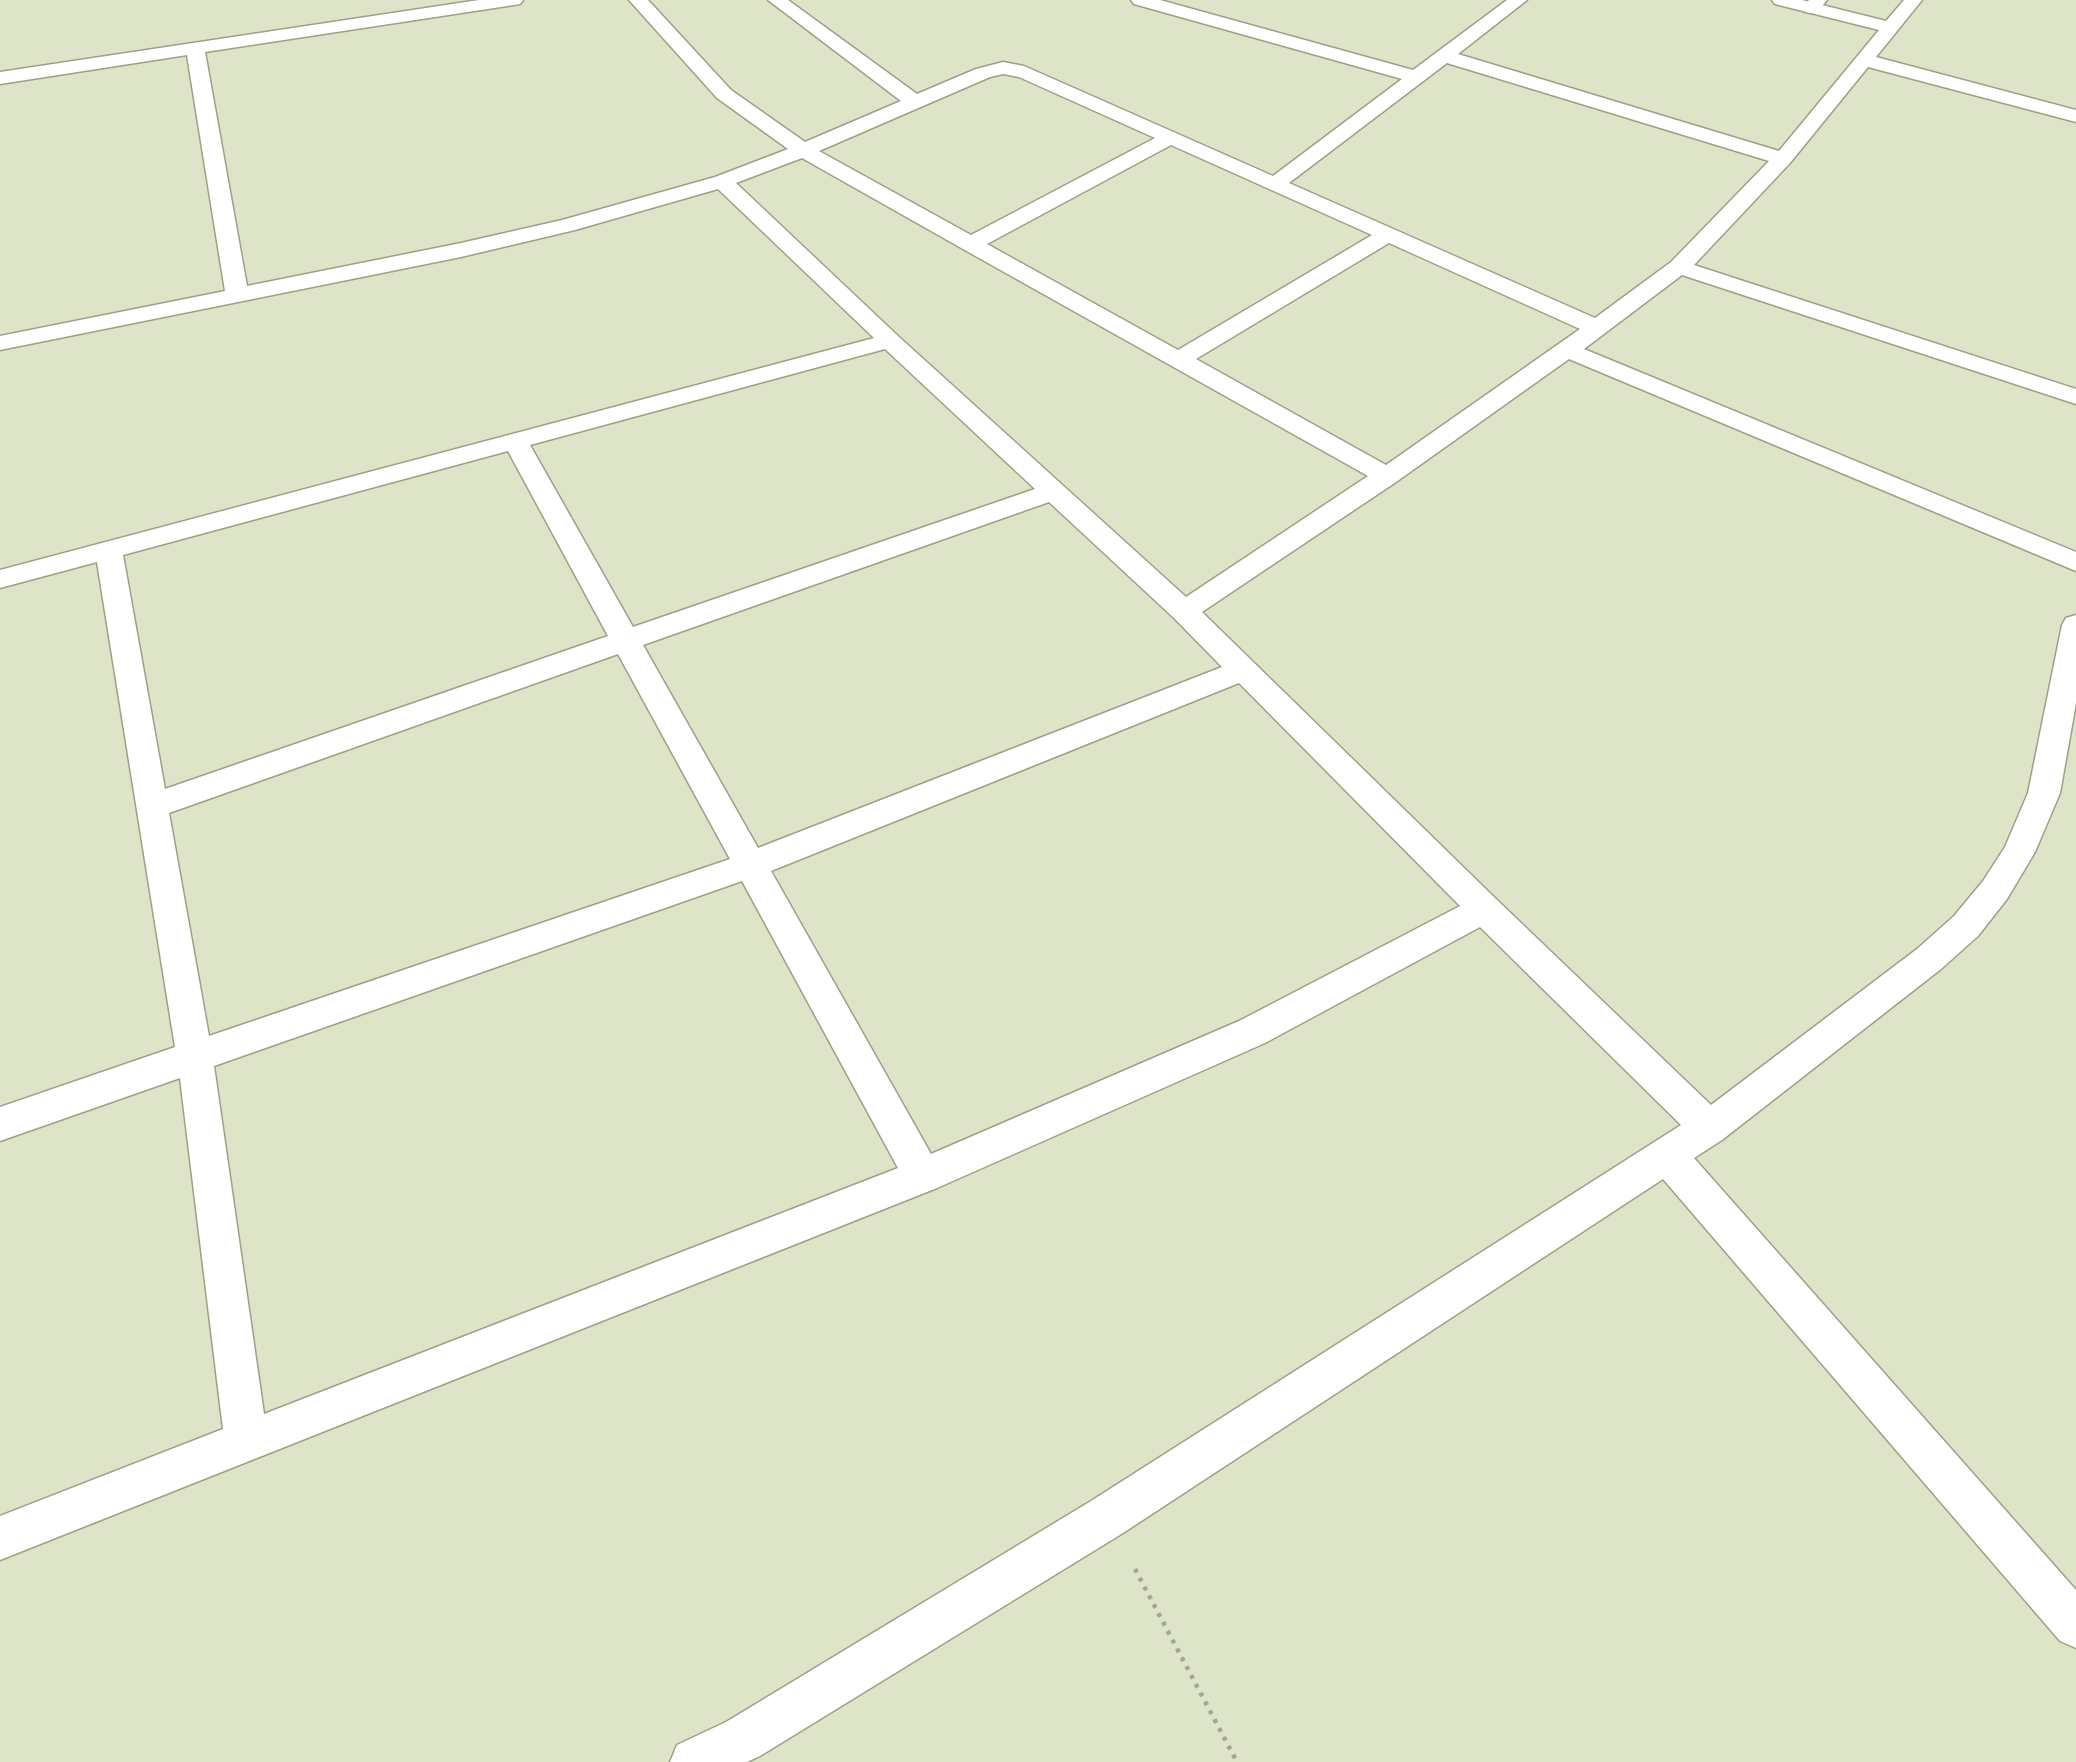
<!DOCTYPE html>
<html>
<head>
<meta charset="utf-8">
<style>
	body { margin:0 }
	canvas { display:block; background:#dee4c7 }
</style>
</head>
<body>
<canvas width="2076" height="1762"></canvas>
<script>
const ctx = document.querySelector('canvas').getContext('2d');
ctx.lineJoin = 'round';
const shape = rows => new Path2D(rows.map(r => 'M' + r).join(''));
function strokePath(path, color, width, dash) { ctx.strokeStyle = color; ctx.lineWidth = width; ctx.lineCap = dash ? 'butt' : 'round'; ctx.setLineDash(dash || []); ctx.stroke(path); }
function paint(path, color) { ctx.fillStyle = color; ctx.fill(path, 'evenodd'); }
const lane = shape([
	[1809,0,1827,0,1817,12,1811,13,1805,12,1802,8,1809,0]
]);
const street = shape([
	[479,0,523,0,520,4,514,5,205,52,247,286,461,243,562,220,715,177,788,149,717,98,629,0,648,0,731,90,805,142,901,101,768,0,788,0,917,94,976,69,1003,62,1024,66,1273,176,1402,79,1134,4,1131,0,1160,0,1413,70,1507,0,1527,0,1458,54,1779,151,1879,30,1775,4,1772,0,1802,0,1886,21,1904,0,1922,0,1876,57,2076,110,2076,122,1868,67,1790,163,1694,265,2076,389,2076,404,1682,275,1584,349,2076,552,2076,571,1569,359,1396,482,1202,612,1496,899,1711,1105,1917,949,1954,916,1983,881,2005,847,2028,793,2062,625,2066,618,2076,615,2076,703,2060,793,2035,852,2007,899,1978,936,1941,969,1722,1140,1694,1158,2076,1590,2076,1648,2060,1641,1663,1179,1123,1533,760,1756,747,1762,670,1762,677,1745,726,1722,1091,1501,1681,1125,1480,927,1265,1043,937,1188,0,1560,0,1516,223,1429,180,1078,0,1141,0,1107,175,1047,97,562,0,588,0,570,874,338,718,189,575,230,461,257,0,350,0,336,225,291,187,55,0,84,0,72,479,0],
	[1447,63,1769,161,1671,262,1595,318,1289,183,1447,63],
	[1003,74,1019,77,1155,138,971,235,819,151,990,77,1003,74],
	[1171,145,1372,235,1178,350,987,244,1171,145],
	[802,158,963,249,1368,476,1186,597,898,336,736,183,802,158],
	[1389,243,1580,329,1386,465,1196,359,1389,243],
	[885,349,1035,489,633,627,530,445,885,349],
	[508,451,608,636,165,789,123,555,508,451],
	[1049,502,1174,618,1222,667,758,848,643,645,1049,502],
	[618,654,730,859,209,1036,169,813,618,654],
	[1239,683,1460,906,1239,1021,931,1154,771,871,1239,683],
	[742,881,898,1168,264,1414,214,1066,742,881]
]);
strokePath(lane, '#9ca185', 3);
strokePath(street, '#9ca185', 3);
strokePath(shape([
	[1135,1569,1237,1762]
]), '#a2a790', 4.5, [4, 6]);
paint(lane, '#fff');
paint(street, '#fff');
</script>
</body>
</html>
